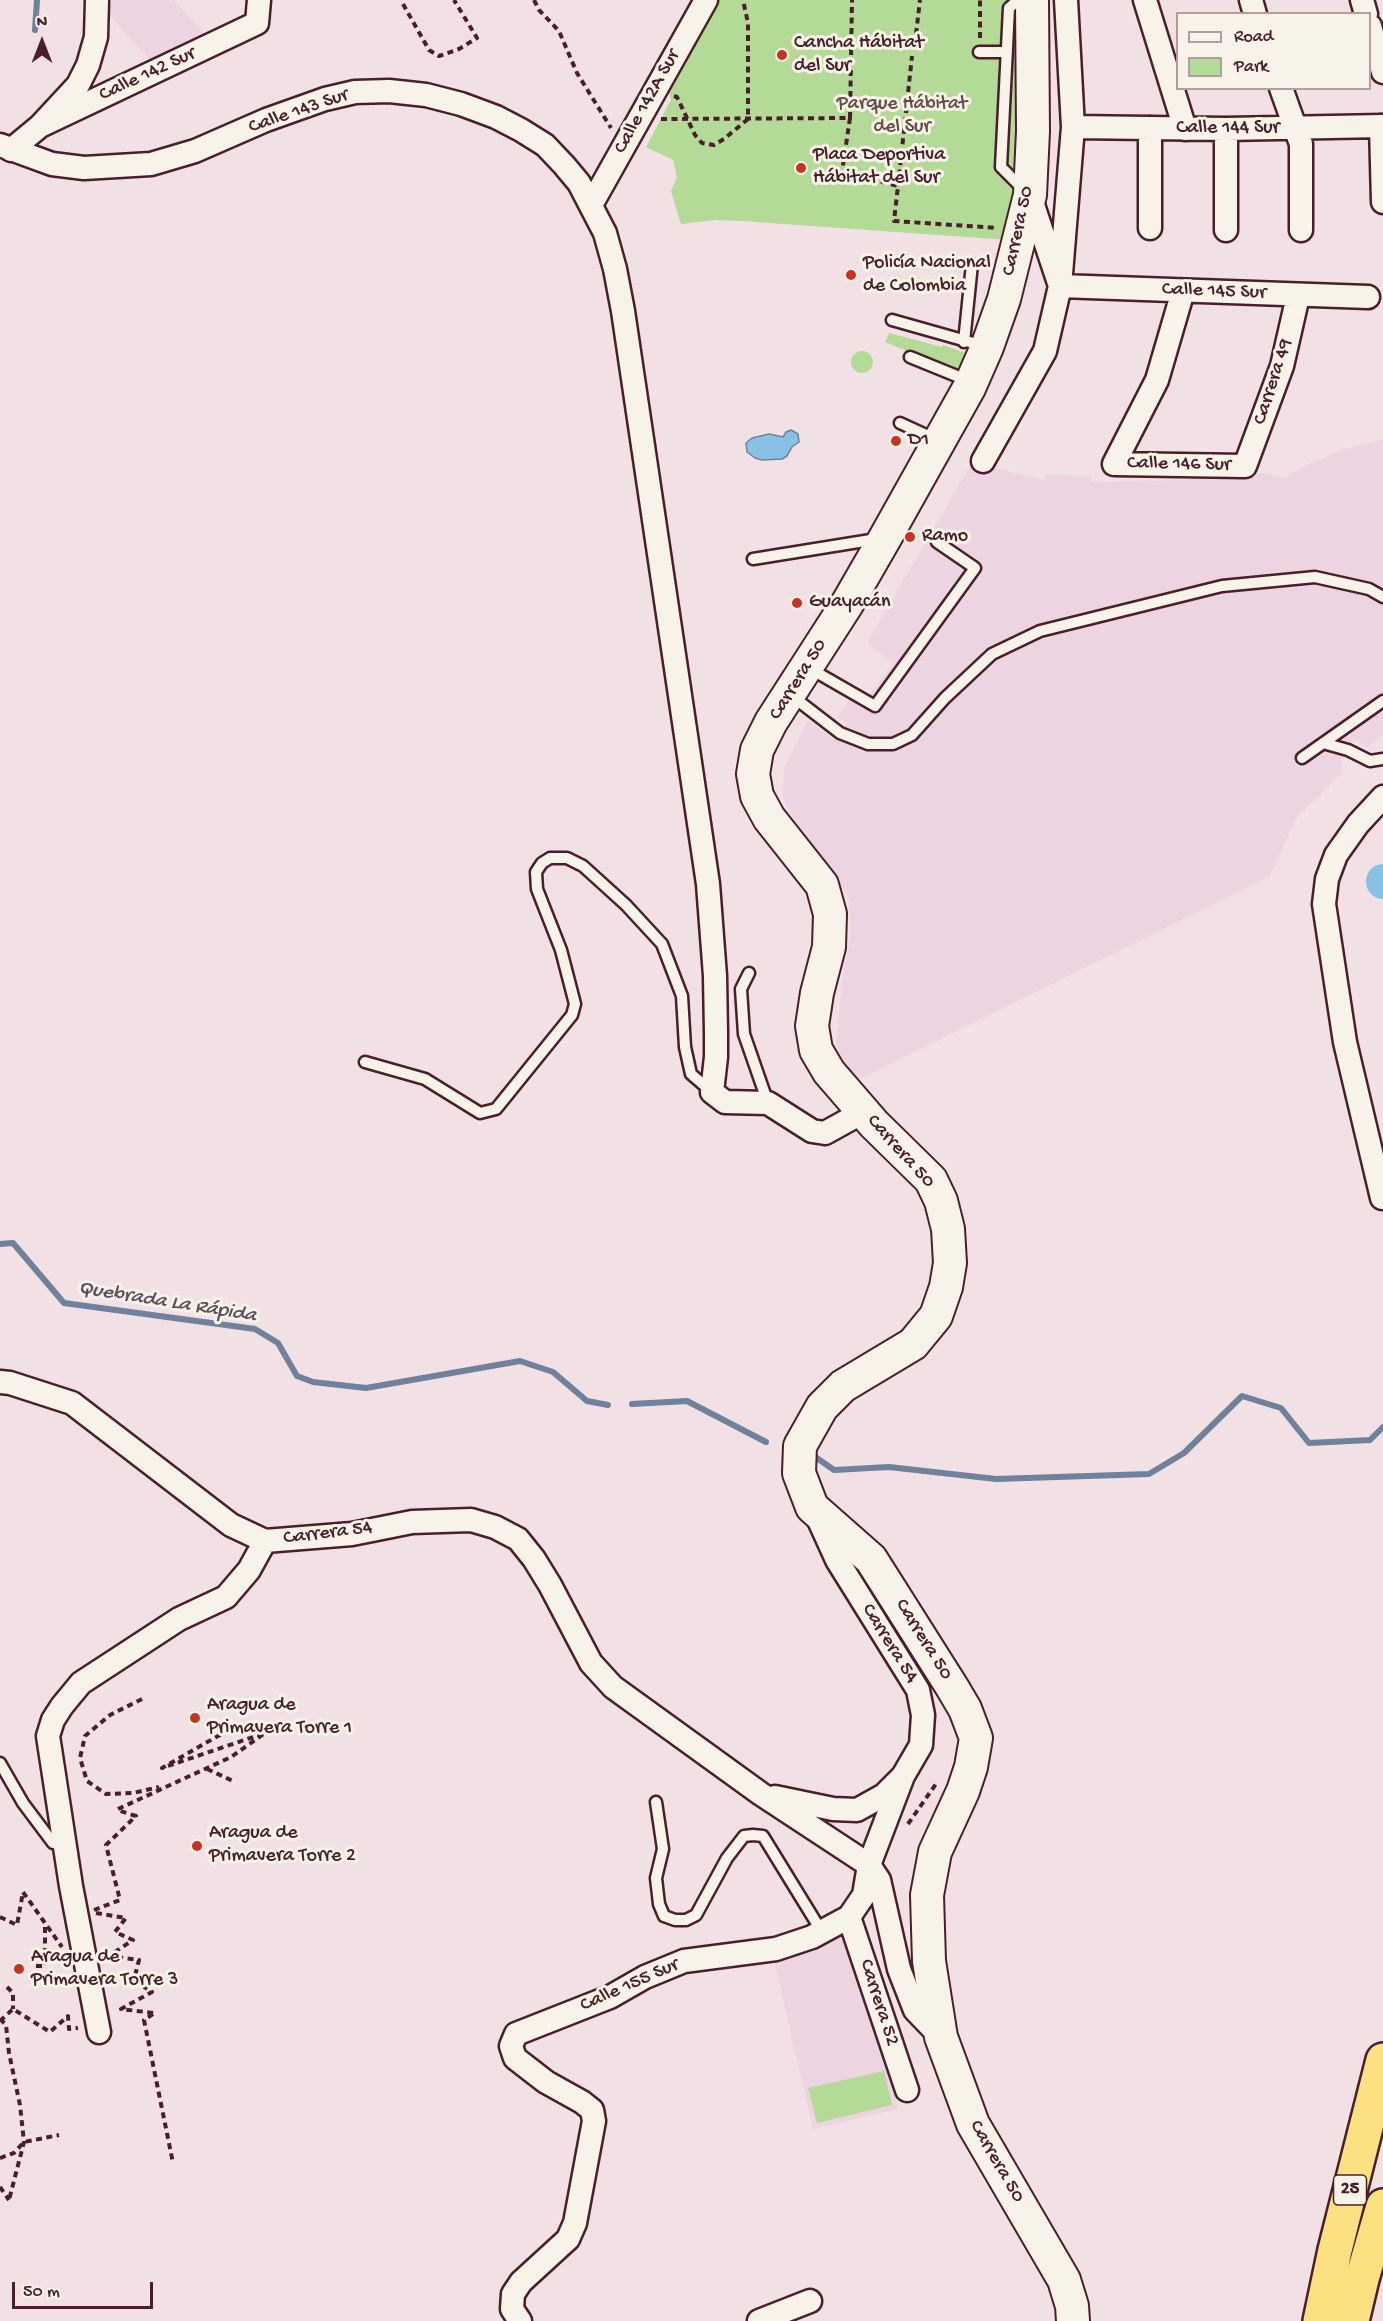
<!DOCTYPE html>
<html>
<head>
<meta charset="utf-8">
<style>
	body { margin:0 }
	#map { position:relative; width:1383px; height:2321px; overflow:hidden; background:#f1e1e4; font-family:"Gochi Hand",sans-serif }
	canvas { display:block }
	.legend { position:absolute; left:1176px; top:12px; width:195px; height:78px; box-sizing:border-box; background:#f7f3e8; border:2px solid #b29e9c; margin:0; padding:8px 10px; list-style:none; font-size:18px; color:#4a1f2b }
	.legend li { display:flex; align-items:center; gap:12px; height:30px }
	.legend b { width:30px; border:2px solid #b29e9c }
	.north { position:absolute; left:12px; top:12px; width:60px; height:60px; -webkit-text-stroke:4px #f7f3e8; paint-order:stroke; rotate:0deg; font-size:16px; font-weight:700; line-height:24px; text-align:center; color:#4a1f2b }
	.north::after { content:''; display:block; margin:auto; width:21px; height:27px; background:#4a1f2b; clip-path:polygon(50% 0,100% 100%,50% 72%,0 100%) }
	.scale { position:absolute; left:12px; top:2282px; width:141px; height:27px; box-sizing:border-box; border:3px solid #4a1f2b; border-top:0; padding-left:8px; font-size:18px; line-height:21px; white-space:nowrap; color:#4a1f2b; -webkit-text-stroke:4px #f7f3e8; paint-order:stroke }
</style>
</head>
<body>
<div id="map">
<canvas width="1383" height="2321"></canvas>
<ul class="legend">
<li><b style="height:8px;background:#f7f3e8"></b>Road</li>
<li><b style="height:16px;background:#b3da96"></b>Park</li>
</ul>
<div class="north">N</div>
<div class="scale">50 m</div>
</div>
<script>
const ctx = document.querySelector('canvas').getContext('2d');
ctx.lineJoin = 'round';
function paint(path, color) { ctx.fillStyle = color; ctx.fill(path, 'evenodd'); }
const shape = rows => new Path2D(rows.map(r => 'M' + r).join(''));
function strokePath(path, color, width, dash) { ctx.strokeStyle = color; ctx.lineWidth = width; ctx.lineCap = dash ? 'butt' : 'round'; ctx.setLineDash(dash || []); ctx.stroke(path); }
function write(font, color, halo, rows, align = 'center') {
  ctx.font = font + ' "Gochi Hand",sans-serif'; ctx.lineWidth = 6; ctx.setLineDash([]); ctx.textBaseline = 'middle'; ctx.strokeStyle = halo; ctx.fillStyle = color; for (const [text, x, y, turn = 0] of rows) {
    ctx.save(); ctx.translate(x, y); ctx.rotate((+turn || 0) * Math.PI / 180); ctx.textAlign = isNaN(turn) ? turn : align; if (halo) ctx.strokeText(text, 0, 0); ctx.fillText(text, 0, 0); ctx.restore();
  }
}
paint(shape([
	[111,0,174,0,205,35,151,61,109,15],
	[1383,439,1383,735,1367,747,1355,740,1341,759,1342,773,1297,817,1269,877,853,1082,836,1043,843,973,850,940,849,898,829,867,802,833,783,799,784,767,808,721,835,740,847,723,838,717,850,699,861,706,893,663,867,643,972,463,1045,480,1045,474,1091,476,1091,482,1183,480,1267,473,1284,478,1307,465,1342,450],
	[843,1935,884,2050,898,2109,813,2129,774,1960]
]), '#edd4e1');
paint(shape([
	[718,0,1014,0,1020,9,1018,174,1008,240,742,221,715,220,681,224,671,191,677,177,673,160,646,147,671,100,669,91],
	[889,333,942,347,943,345,968,354,957,372,885,342],
	'851 362a11 11 0 1 1 22 0a11 11 0 1 1-22 0Z',
	[884,2071,892,2105,817,2123,808,2088]
]), '#b3da96');
const water = shape([
	[791,430,798,434,799,442,792,447,787,456,782,459,762,460,755,458,747,452,746,443,752,438,769,434,783,437,786,432,791,430]
]);
paint(water, '#87c2e6');
strokePath(water, '#6f819b', 1.5);
strokePath(shape([
	[35,30,37,0],
	[0,1244,13,1243,64,1303,255,1329,278,1343,297,1376,313,1382,366,1388,520,1361,553,1372,587,1401,608,1405],
	[632,1404,687,1401,766,1442],
	[811,1454,834,1470,889,1467,996,1479,1149,1474,1184,1453,1242,1396,1281,1408,1309,1443,1370,1440,1383,1427]
]), '#6f819b', 6);
strokePath(shape([
	[1383,881,1383,882]
]), '#87c2e6', 34);
const lane = shape([
	[1018,0,1009,8,1001,167,1024,190],
	[979,52,1007,52],
	[892,320,984,346],
	[964,342,972,264],
	[910,357,969,381],
	[900,423,937,440],
	[753,559,877,539],
	[809,668,875,706,975,568,937,542],
	[792,696,840,733,868,744,893,744,912,735,945,698,992,654,1040,631,1222,586,1315,577,1369,589,1383,597],
	[1323,743,1348,750,1370,761,1383,759],
	[1302,758,1383,701],
	[749,973,741,989,744,1034,768,1103],
	[365,1062,425,1079,480,1113,496,1109,572,1015,575,1004,561,950,537,889,536,872,542,863,550,858,567,858,583,866,626,905,662,944,682,996,685,1047,691,1074,712,1092],
	[0,1763,23,1803,53,1843,66,1846],
	[656,1802,663,1849,656,1878,659,1904,664,1916,675,1920,686,1920,696,1915,727,1858,744,1836,753,1835,763,1836,822,1932]
]);
const street = shape([
	[1145,0,1185,129],
	[1251,0,1255,14],
	[1362,0,1366,14],
	[1370,26,1383,72],
	[1281,88,1301,144,1301,230],
	[40,126,257,23,259,0],
	[1381,126,1383,202],
	[1073,127,1226,129,1383,126],
	[1150,128,1150,228],
	[1226,129,1226,230],
	[0,145,52,164,84,168,151,164,195,151,266,120,325,99,355,92,389,91,426,95,461,104,496,117,521,130,545,145,564,165,579,183,605,233,615,269,623,311,708,884,715,976,716,1033,716,1057,712,1092,725,1102,768,1103,812,1131,825,1133,863,1112],
	[11,150,40,126,78,85,88,65,96,37,97,0],
	[1030,196,1060,286,1368,297],
	[591,205,706,0],
	[1183,291,1157,380,1114,464,1245,466,1282,366,1298,296],
	[983,461,1045,351,1060,286,1073,127,1066,0],
	[1382,1198,1345,1042,1324,904,1327,879,1336,855,1358,824,1383,797],
	[0,1382,10,1383,72,1403,231,1525,265,1541],
	[775,1797,833,1809,857,1810,884,1795,903,1776,921,1745,923,1715,918,1690,837,1560,817,1516],
	[849,1917,907,2090],
	[99,2032,71,1886,48,1736,53,1720,62,1706,81,1683,179,1619,226,1597,249,1570,265,1541,352,1534,412,1522,471,1520,495,1527,518,1539,534,1559,550,1585,591,1663,613,1687,761,1794,869,1865,879,1880,899,1969,915,2010,941,2037],
	[520,2321,512,2309,513,2294,521,2282,568,2239,575,2223,594,2121,592,2110,582,2102,546,2082,515,2058,511,2046,516,2034,610,1997,645,1977,684,1961,776,1949,812,1937,849,1917,864,1895,869,1865,903,1776],
	[759,2321,810,2301]
]);
const secondary = shape([
	[1032,0,1033,131,1030,195,1004,299,987,347,969,388,885,538,847,604,771,722,757,750,753,774,757,796,769,818,822,885,830,914,829,947,817,993,812,1026,816,1050,829,1072,874,1124,931,1180,941,1201,948,1229,950,1263,946,1287,936,1316,913,1344,843,1386,822,1407,800,1446,799,1473,812,1507,871,1559,952,1687,965,1709,976,1738,971,1767,963,1791,935,1852,927,1895,929,1961,941,2037,973,2124,1064,2280,1072,2306,1073,2321]
]);
const highway = shape([
	[1320,2321,1335,2250,1383,2060],
	[1352,2321,1362,2279,1383,2206]
]);
strokePath(lane, '#4a1f2b', 15);
strokePath(street, '#4a1f2b', 27);
strokePath(secondary, '#4a1f2b', 36);
strokePath(highway, '#4a1f2b', 38);
strokePath(shape([
	[534,0,539,10,559,31,577,73,611,128],
	[403,4,429,50,439,56,459,49,477,38,454,0],
	[916,34,920,0],
	[980,38,980,0],
	[674,96,677,97,695,135,702,143,714,145,724,139,748,119,748,23,743,0],
	[850,118,852,0],
	[661,119,850,118,842,172,898,186,894,221,998,228],
	[898,186,912,56],
	[142,1699,110,1715,85,1736,80,1758,87,1781,106,1794,133,1793,159,1787],
	[207,1769,233,1781],
	[118,1809,231,1757,265,1733,162,1768,225,1732,223,1724],
	[908,1824,938,1781],
	[94,1910,120,1900,106,1845,136,1816,117,1810],
	[96,1913,126,1918,115,1932,133,1940,109,1956,139,1960,134,1980,152,1992,121,2009,154,2013],
	[0,1917,17,1925,23,1892,62,1947],
	[36,1966,45,1966,45,1925],
	[7,1987,13,1993,13,2009],
	[153,2014,144,2020,173,2163],
	[0,2019,6,2025,9,2053,20,2105,24,2142,9,2200],
	[0,2021,13,2009,50,2032,68,2016,69,2029,78,2028],
	[0,2158,14,2153,24,2142,59,2135],
	[0,2187,9,2200]
]), '#4a1f2b', 4, [6, 4.5]);
strokePath(lane, '#f7f3e8', 10);
strokePath(street, '#f7f3e8', 22);
strokePath(secondary, '#f7f3e8', 32);
strokePath(highway, '#fde080', 33);
for (const [x, y, r, color] of [
	[782,55,6,"#c8321e"],
	[801,168,6,"#c8321e"],
	[851,275,6,"#c8321e"],
	[896,441,6,"#c8321e"],
	[910,537,6,"#c8321e"],
	[797,603,6,"#c8321e"],
	[195,1718,6,"#c8321e"],
	[197,1846,6,"#c8321e"],
	[19,1969,6,"#c8321e"]
]) { const dot = new Path2D(); dot.arc(x, y, r, 0, 2 * Math.PI); ctx.fillStyle = color; ctx.fill(dot); strokePath(dot, '#f7f3e8', 2); }
for (const [x, y, w] of [
	[1350,2190,33]
]) { const box = new Path2D(); box.roundRect(x - w / 2, y - 15, w, 30, 4.5); ctx.fillStyle = '#f7f3e8'; ctx.fill(box); strokePath(box, '#4a1f2b', 1.5); }
write('bold 18px', '#4a1f2b', null, [
	["25",1350,2190]
]);
write('20px', '#4a1f2b', '#f7f3e8', [
	["Cancha Hábitat",794,44],
	["del Sur",794,67],
	["Placa Deportiva",813,156],
	["Hábitat del Sur",813,179],
	["Policía Nacional",863,264],
	["de Colombia",863,287],
	["D1",908,441],
	["Ramo",922,537],
	["Guayacán",809,603],
	["Aragua de",207,1706],
	["Primavera Torre 1",207,1729],
	["Aragua de",209,1834],
	["Primavera Torre 2",209,1857],
	["Aragua de",31,1958],
	["Primavera Torre 3",31,1981]
], 'left');
write('20px', '#4a1f2b', '#f7f3e8', [
	["Calle 142 Sur",148,75,-25],
	["Calle 142A Sur",648,102,-61],
	["Calle 143 Sur",299,112,-19],
	["Calle 144 Sur",1228,129],
	["Carrera 50",1019,231,-78],
	["Calle 145 Sur",1214,292,2],
	["Carrera 49",1274,382,-72],
	["Calle 146 Sur",1179,465,1],
	["Carrera 50",799,680,-58],
	["Carrera 50",900,1152,48],
	["Carrera 54",328,1534,-7],
	["Carrera 50",923,1640,58],
	["Carrera 54",889,1644,58],
	["Calle 155 Sur",630,1986,-24],
	["Carrera 52",878,2003,72],
	["Carrera 50",996,2162,60]
]);
write('20px', '#644e46', '#f7f3e8', [
	["Parque Hábitat",902,105],
	["del Sur",902,128]
]);
write('italic 21px', '#5c5063', '#f7f3e8', [
	["Quebrada La Rápida",167,1303,9]
]);
</script>
</body>
</html>
